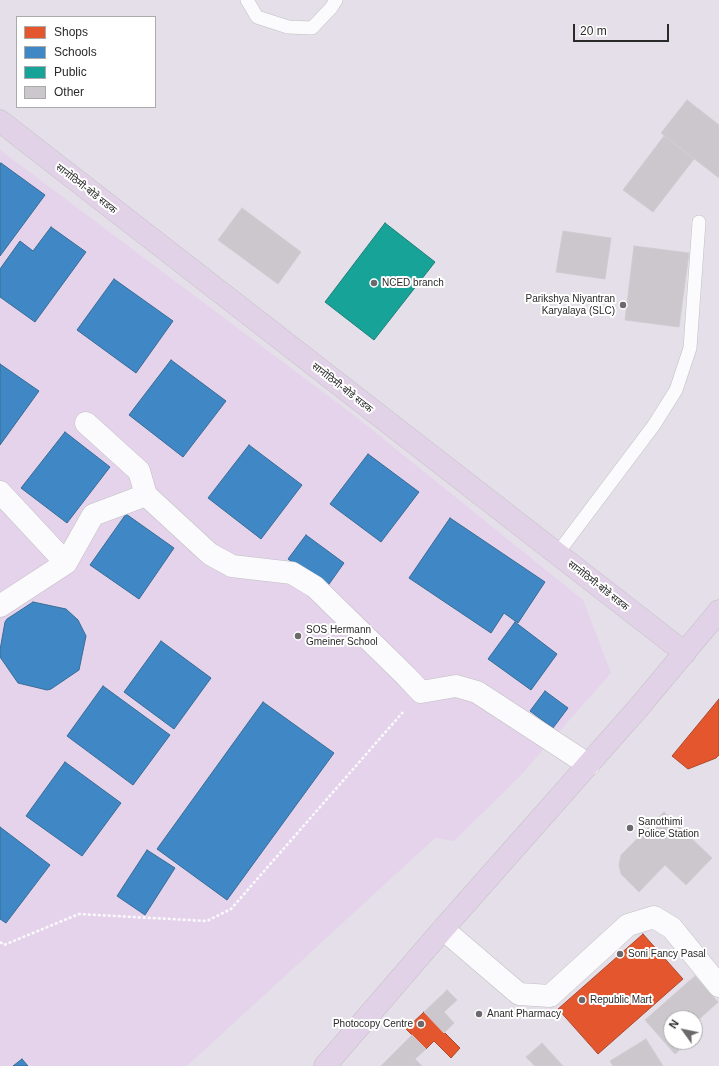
<!DOCTYPE html>
<html>
<head>
<meta charset="utf-8">
<style>
	body { margin:0 }
	#map { position:relative; width:719px; height:1066px; overflow:hidden; background:#e4dfe8; font-family:Arial,sans-serif }
	canvas { display:block }
	.legend { position:absolute; left:16px; top:16px; width:140px; height:92px; box-sizing:border-box; background:#fff; border:1px solid #aaa; margin:0; padding:5px 7px; list-style:none; font-size:12px; color:#2a2a2a }
	.legend li { display:flex; align-items:center; gap:8px; height:20px }
	.legend b { width:20px; border:1px solid #aaa }
	.north { position:absolute; left:663px; top:1010px; width:40px; height:40px; box-sizing:border-box; background:#fff; border:1px solid #aaa; border-radius:50%; rotate:303deg; font-size:11px; font-weight:700; line-height:16px; text-align:center; color:#2a2a2a }
	.north::after { content:''; display:block; margin:auto; width:14px; height:18px; background:#6b696c; clip-path:polygon(50% 0,100% 100%,50% 72%,0 100%) }
	.scale { position:absolute; left:573px; top:24px; width:96px; height:18px; box-sizing:border-box; border:2px solid #2a2a2a; border-top:0; padding-left:5px; font-size:12px; line-height:14px; white-space:nowrap; color:#2a2a2a; -webkit-text-stroke:3px #fff; paint-order:stroke }
</style>
</head>
<body>
<div id="map">
<canvas width="719" height="1066"></canvas>
<ul class="legend">
<li><b style="height:11px;background:#e4572e"></b>Shops</li>
<li><b style="height:11px;background:#3f88c5"></b>Schools</li>
<li><b style="height:11px;background:#17a398"></b>Public</li>
<li><b style="height:11px;background:#cbc7cd"></b>Other</li>
</ul>
<div class="north">N</div>
<div class="scale">20 m</div>
</div>
<script>
const ctx = document.querySelector('canvas').getContext('2d');
ctx.lineJoin = 'round';
function paint(path, color) { ctx.fillStyle = color; ctx.fill(path, 'evenodd'); }
const shape = rows => new Path2D(rows.map(r => 'M' + r).join(''));
function strokePath(path, color, width, dash) { ctx.strokeStyle = color; ctx.lineWidth = width; ctx.lineCap = dash ? 'butt' : 'round'; ctx.setLineDash(dash || []); ctx.stroke(path); }
function write(font, color, halo, rows, align = 'center') {
  ctx.font = font + ' Arial,"Noto Sans Devanagari",sans-serif'; ctx.lineWidth = 4; ctx.setLineDash([]); ctx.textBaseline = 'middle'; ctx.strokeStyle = halo; ctx.fillStyle = color; for (const [text, x, y, turn = 0] of rows) {
    ctx.save(); ctx.translate(x, y); ctx.rotate((+turn || 0) * Math.PI / 180); ctx.textAlign = isNaN(turn) ? turn : align; if (halo) ctx.strokeText(text, 0, 0); ctx.fillText(text, 0, 0); ctx.restore();
  }
}
paint(shape([
	[0,150,356,417,583,600,611,673,520,776,454,841,435,838,187,1066,0,1066]
]), '#e4d3eb');
const shops = shape([
	[719,699,719,755,716,758,688,769,672,756,719,699],
	[643,934,683,979,598,1054,558,1009,643,934],
	[424,1012,460,1048,451,1058,434,1041,426,1049,406,1029,424,1012]
]);
paint(shops, '#e4572e');
strokePath(shops, '#ac4a2d', 1);
const schools = shape([
	[1,163,45,195,0,256,0,164,1,163],
	[51,227,86,252,35,322,0,297,0,269,20,241,33,251,51,227],
	[114,279,173,321,136,373,77,330,114,279],
	[171,360,226,401,183,457,129,415,171,360],
	[0,364,39,391,0,445,0,364],
	[65,432,110,467,67,523,21,488,65,432],
	[249,445,302,485,261,539,208,498,249,445],
	[368,454,419,492,381,542,330,504,368,454],
	[126,514,174,548,139,599,90,565,126,514],
	[450,518,545,582,518,623,504,613,491,633,409,578,450,518],
	[306,535,344,563,327,587,288,559,306,535],
	[33,602,66,609,78,620,86,636,79,670,51,689,47,690,18,683,0,657,0,650,5,622,7,619,33,602],
	[515,622,557,654,531,690,488,659,515,622],
	[161,641,211,678,174,729,124,692,161,641],
	[103,686,170,735,133,785,67,736,103,686],
	[545,691,568,708,553,728,530,711,545,691],
	[263,702,334,753,227,900,157,849,263,702],
	[65,762,121,803,82,856,26,816,65,762],
	[0,827,50,865,6,923,0,919,0,827],
	[147,850,175,868,145,915,117,896,147,850],
	[22,1059,28,1066,13,1066,22,1059]
]);
paint(schools, '#3f88c5');
strokePath(schools, '#396c96', 1);
const public = shape([
	[385,223,435,262,374,340,325,302,385,223]
]);
paint(public, '#17a398');
strokePath(public, '#1d7f77', 1);
const building = shape([
	[687,100,719,125,719,178,661,133,687,100],
	[664,136,694,159,653,212,623,190,664,136],
	[242,208,301,252,278,284,218,240,242,208],
	[563,231,611,238,605,279,556,272,563,231],
	[634,246,689,253,679,327,625,320,634,246],
	[664,812,712,858,686,885,665,865,639,892,621,874,619,865,621,855,664,812],
	[695,976,718,1002,695,1023,695,1018,671,1018,671,1042,689,1042,675,1054,645,1020,695,976],
	[447,990,457,1000,444,1012,454,1023,444,1033,424,1012,447,990],
	[412,1035,426,1049,415,1059,422,1066,381,1066,412,1035],
	[646,1039,663,1066,613,1066,610,1061,646,1039],
	[542,1043,563,1066,535,1066,526,1057,542,1043]
]);
paint(building, '#cbc7cd');
strokePath(building, '#d0cbd3', 1);
const service = shape([
	[247,0,257,17,288,27,312,28,331,8,336,0],
	[557,554,654,425,676,390,690,348,699,222]
]);
const minor = shape([
	[86,423,139,471,146,495,210,554,232,566,292,573,315,587,406,676,421,692,456,686,477,692,589,765],
	[0,492,66,563],
	[0,606,66,563,93,515,146,495],
	[443,929,519,994,550,996,628,925,654,917,672,928,719,986]
]);
const primary = shape([
	[0,121,685,653],
	[325,1066,443,929,640,706,719,611]
]);
strokePath(service, '#c0c0c1', 14);
strokePath(minor, '#c0c0c1', 23);
strokePath(primary, '#bfbdc0', 23);
strokePath(shape([
	[0,942,4,945,79,914,207,921,231,909,403,712]
]), '#fbfafc', 2.5, [3, 2]);
strokePath(service, '#fbfafc', 13);
strokePath(minor, '#fbfafc', 22);
strokePath(primary, '#e2d2e7', 22);
for (const [x, y, r, color] of [
	[374,283,4,"#6b696c"],
	[623,305,4,"#6b696c"],
	[298,636,4,"#6b696c"],
	[630,828,4,"#6b696c"],
	[620,954,4,"#6b696c"],
	[582,1000,4,"#6b696c"],
	[479,1014,4,"#6b696c"],
	[421,1024,4,"#6b696c"]
]) { const dot = new Path2D(); dot.arc(x, y, r, 0, 2 * Math.PI); ctx.fillStyle = color; ctx.fill(dot); strokePath(dot, '#fff', 1.5); }
write('10px', '#2a2a2a', '#fff', [
	["सानोठिमी-बोडे सडक",86,189,38],
	["सानोठिमी-बोडे सडक",342,388,38],
	["सानोठिमी-बोडे सडक",598,586,38]
]);
write('10px', '#2a2a2a', '#fff', [
	["NCED branch",382,283],
	["Parikshya Niyantran",615,299,"right"],
	["Karyalaya (SLC)",615,311,"right"],
	["SOS Hermann",306,630],
	["Gmeiner School",306,642],
	["Sanothimi",638,822],
	["Police Station",638,834],
	["Soni Fancy Pasal",628,954],
	["Republic Mart",590,1000],
	["Anant Pharmacy",487,1014],
	["Photocopy Centre",413,1024,"right"]
], 'left');
</script>
</body>
</html>
